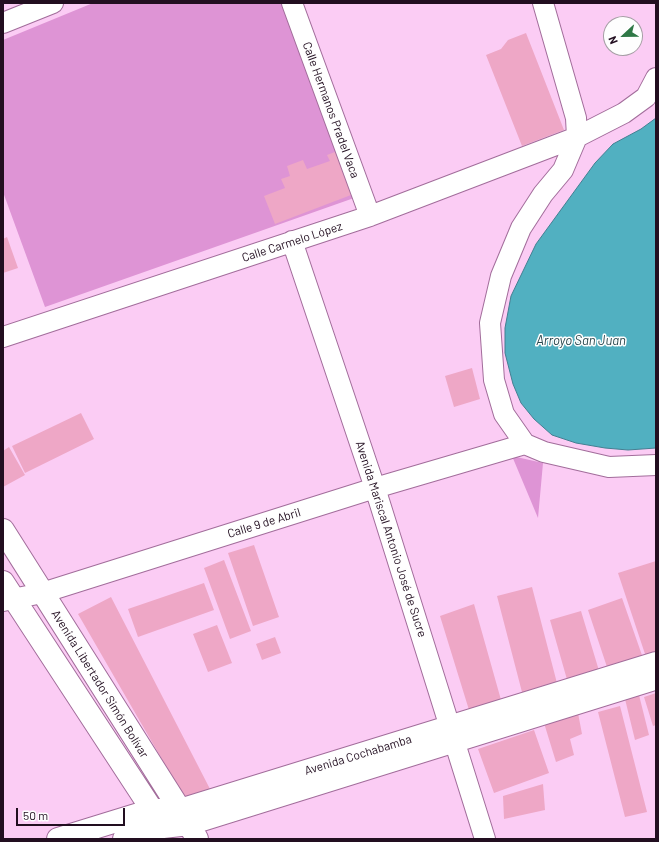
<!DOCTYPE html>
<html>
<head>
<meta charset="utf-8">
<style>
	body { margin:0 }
	#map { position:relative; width:659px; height:842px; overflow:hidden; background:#fbccf4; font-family:Barlow,sans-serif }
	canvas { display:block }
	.frame { position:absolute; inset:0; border:4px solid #220e20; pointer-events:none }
	.north { position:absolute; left:603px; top:16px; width:40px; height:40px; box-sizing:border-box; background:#fefefe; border:1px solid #a69ea5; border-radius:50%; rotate:248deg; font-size:11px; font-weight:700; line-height:16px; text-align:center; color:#220e20 }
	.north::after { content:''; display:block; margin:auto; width:14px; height:18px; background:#2f7846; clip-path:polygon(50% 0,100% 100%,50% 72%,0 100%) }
	.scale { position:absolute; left:16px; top:808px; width:109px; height:18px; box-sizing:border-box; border:2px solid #220e20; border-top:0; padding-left:5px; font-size:12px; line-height:14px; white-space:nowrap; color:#220e20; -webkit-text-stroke:3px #fefefe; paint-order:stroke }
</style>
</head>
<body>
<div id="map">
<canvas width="659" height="842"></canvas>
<div class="frame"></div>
<div class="north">N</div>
<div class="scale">50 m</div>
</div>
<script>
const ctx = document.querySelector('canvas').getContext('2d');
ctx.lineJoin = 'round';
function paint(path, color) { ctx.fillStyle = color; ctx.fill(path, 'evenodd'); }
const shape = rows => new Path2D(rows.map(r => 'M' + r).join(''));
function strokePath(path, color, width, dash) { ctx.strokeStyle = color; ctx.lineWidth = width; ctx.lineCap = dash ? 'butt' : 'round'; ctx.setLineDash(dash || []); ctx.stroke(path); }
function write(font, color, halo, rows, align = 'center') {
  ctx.font = font + ' Barlow,sans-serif'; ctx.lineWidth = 3; ctx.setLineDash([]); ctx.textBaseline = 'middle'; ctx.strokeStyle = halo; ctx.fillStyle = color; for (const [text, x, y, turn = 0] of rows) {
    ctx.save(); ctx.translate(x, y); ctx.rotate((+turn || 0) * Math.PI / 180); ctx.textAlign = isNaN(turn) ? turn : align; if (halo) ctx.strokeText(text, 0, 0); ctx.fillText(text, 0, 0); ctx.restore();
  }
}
paint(shape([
	[93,3,285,3,354,198,45,307,3,192,3,40],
	[512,456,543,463,538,518]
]), '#de94d5');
const water = shape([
	[656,118,656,448,628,450,605,448,576,443,552,435,534,419,521,403,513,384,505,353,505,328,511,296,536,244,595,163,613,144,641,129,656,118]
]);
paint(water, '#51b0c1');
strokePath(water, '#437f91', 1);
paint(shape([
	[526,33,564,130,522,146,486,55,501,49,508,40],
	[340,150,354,186,351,195,275,224,264,196,285,188,281,179,290,176,287,166,303,160,307,169,330,161,327,155],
	[7,237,18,268,3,273,3,239],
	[472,368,480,399,454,407,445,376],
	[81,413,94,439,25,473,12,446],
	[9,447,25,475,3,487,3,451],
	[254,545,279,617,253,626,228,553],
	[224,560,251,631,230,639,204,568],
	[656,561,656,657,647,660,618,573],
	[204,583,214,610,138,637,128,609],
	[532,587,558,687,523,696,497,596],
	[111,597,210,789,186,801,78,614],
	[622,598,644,661,609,673,588,610],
	[474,604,503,707,469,710,440,616],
	[581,611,600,674,568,683,550,620],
	[217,625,232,663,208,672,193,634],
	[275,637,281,653,262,660,256,644],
	[656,693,656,725,653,726,644,697],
	[639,695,649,735,635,740,625,699],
	[620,706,647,812,625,817,598,712],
	[578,713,582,734,570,739,574,755,556,762,544,723],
	[534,730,549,773,494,793,478,749],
	[543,784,545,810,504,819,503,796]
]), '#eea7c6');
const minor = shape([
	[292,3,370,216],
	[543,3,576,118,577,137,563,170,543,194,521,228,501,276,490,323,494,380,504,414,525,444,544,452,609,467,656,465],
	[3,23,53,3],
	[292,241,375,488,485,839],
	[3,337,370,216,577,137,624,113,646,97,656,78],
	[3,601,42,593,375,488,525,444]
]);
const major = shape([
	[3,530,189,824,197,839],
	[3,582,160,822],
	[58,839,152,810,180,810,656,663],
	[124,839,163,827,189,824,651,680]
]);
strokePath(minor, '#a26d9b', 22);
strokePath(major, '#a26d9b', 24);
strokePath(minor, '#fff', 20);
strokePath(major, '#fff', 22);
write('12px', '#220e20', '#fefefe', [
	["Calle Hermanos Pradel Vaca",331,110,70],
	["Calle Carmelo López",292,242,-18],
	["Calle 9 de Abril",264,523,-17],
	["Avenida Mariscal Antonio José de Sucre",391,539,72],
	["Avenida Libertador Simón Bolívar",100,684,58],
	["Avenida Cochabamba",358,755,-17]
]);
write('italic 13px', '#29474d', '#fefefe', [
	["Arroyo San Juan",581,341]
]);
</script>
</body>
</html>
